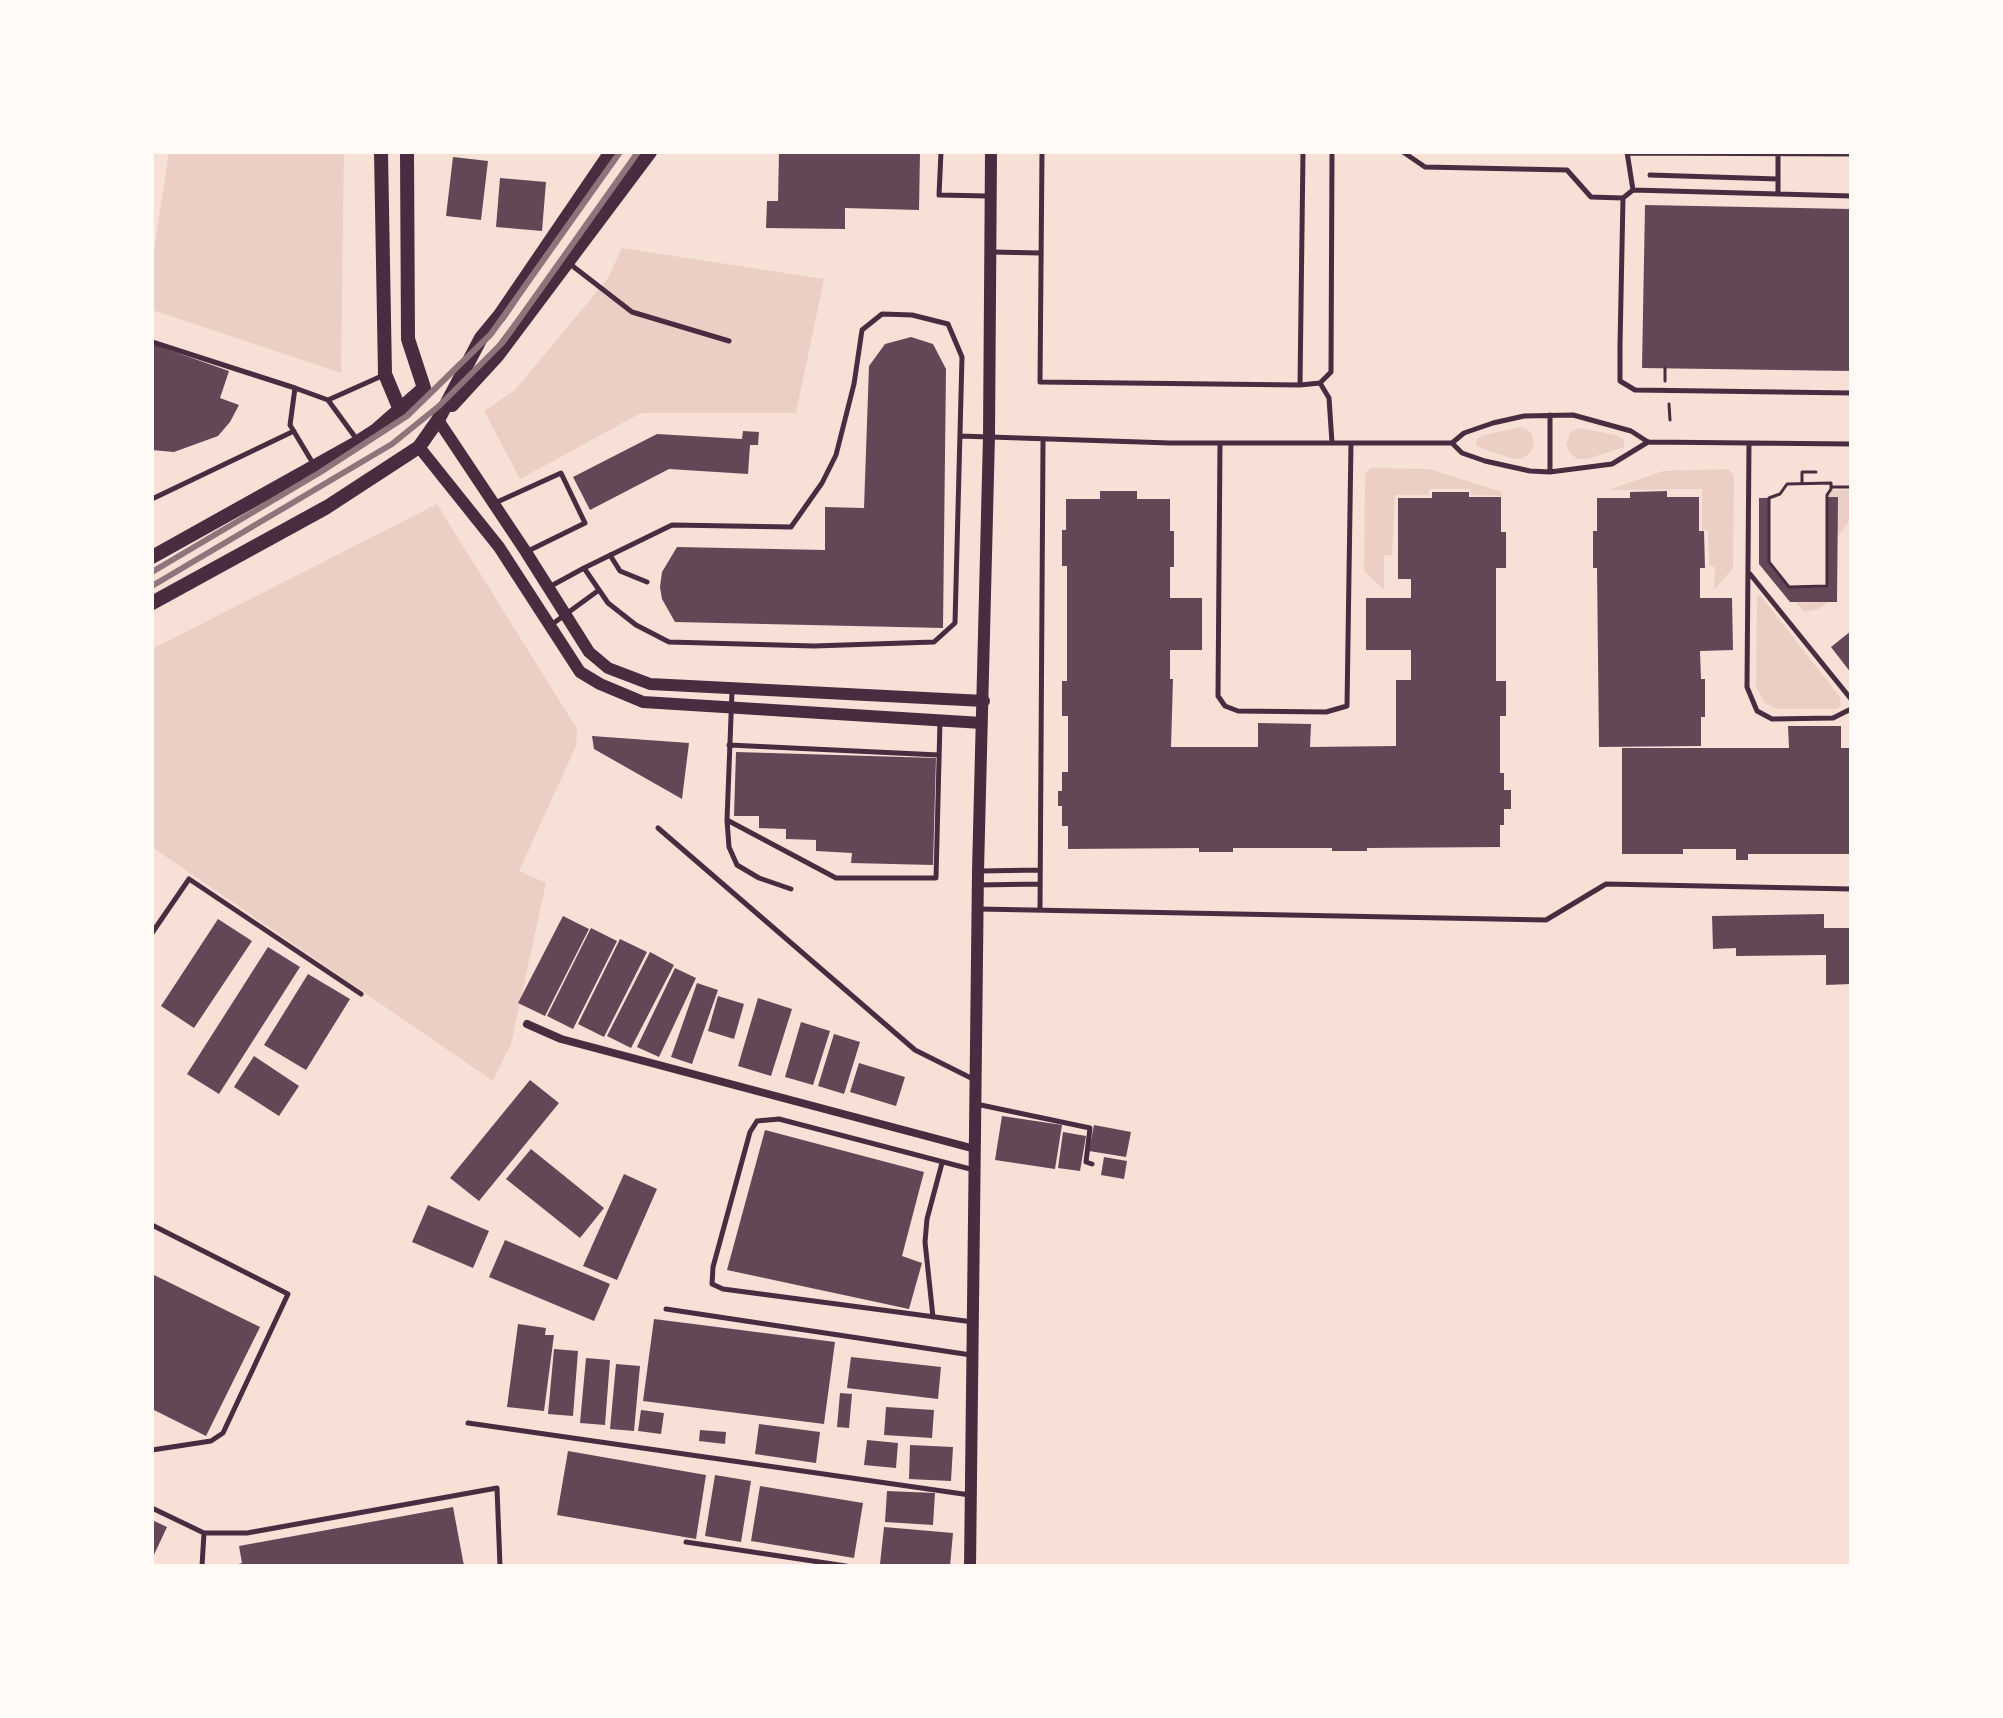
<!DOCTYPE html>
<html>
<head>
<meta charset="utf-8">
<style>
	body { margin:0 }
	#map { position:relative; width:2003px; height:1718px; overflow:hidden; background:#f7e1d7; font-family:Bitter,serif }
	canvas { display:block }
	.frame { position:absolute; inset:0; border:154px solid #fffaf5; pointer-events:none }
</style>
</head>
<body>
<div id="map">
<canvas width="2003" height="1718"></canvas>
<div class="frame"></div>
</div>
<script>
const ctx = document.querySelector('canvas').getContext('2d');
ctx.lineJoin = 'round';
function paint(path, color) { ctx.fillStyle = color; ctx.fill(path, 'evenodd'); }
const shape = rows => new Path2D(rows.map(r => 'M' + r).join(''));
function strokePath(path, color, width, dash) { ctx.strokeStyle = color; ctx.lineWidth = width; ctx.lineCap = dash ? 'butt' : 'round'; ctx.setLineDash(dash || []); ctx.stroke(path); }
paint(shape([
	[169,152,344,152,341,373,152,310,152,264],
	[622,248,824,279,796,413,641,413,520,479,484,411,515,390,608,278],
	[1521,427,1531,432,1534,445,1531,452,1523,458,1513,459,1476,446,1477,439,1484,435],
	[1579,428,1616,435,1624,440,1624,447,1587,459,1577,459,1570,453,1566,445,1570,433],
	[1371,468,1429,469,1502,492,1502,496,1471,495,1470,489,1429,489,1429,495,1395,495,1392,555,1384,555,1384,590,1364,571,1365,474],
	[1728,469,1734,475,1733,568,1714,590,1715,567,1709,566,1708,530,1702,530,1702,489,1608,490,1663,471],
	[1832,490,1851,490,1851,519,1838,536,1836,545,1830,601,1819,609,1804,612,1762,559,1763,497,1767,497,1768,563,1788,588,1829,588,1828,495],
	[437,504,577,729,576,746,519,871,546,883,511,1044,493,1081,152,847,152,649],
	[1760,595,1840,697,1841,705,1837,709,1777,709,1765,703,1756,687,1757,597]
]), '#ebcfc5');
paint(shape([
	[779,152,920,152,919,210,845,208,845,229,766,228,767,201,778,201],
	[453,157,488,161,481,220,446,216],
	[500,178,546,182,542,231,496,227],
	[1645,205,1851,209,1851,371,1642,368],
	[911,337,933,344,946,369,943,628,675,622,662,599,660,587,662,572,677,547,825,550,825,507,864,508,869,366,885,344],
	[152,344,229,371,220,398,239,405,230,422,218,436,174,452,152,450],
	[743,431,759,432,758,445,750,445,748,474,669,469,590,510,573,477,657,434,742,439],
	[1100,491,1137,491,1137,499,1170,499,1170,531,1174,531,1174,567,1170,567,1170,598,1202,598,1202,650,1170,650,1170,679,1173,679,1171,747,1258,747,1258,723,1311,724,1310,747,1396,746,1396,680,1411,680,1411,650,1366,650,1366,598,1411,598,1411,579,1398,579,1398,498,1432,498,1432,492,1469,492,1469,497,1501,497,1501,532,1506,532,1506,568,1496,568,1496,681,1506,681,1506,716,1500,716,1500,773,1504,773,1504,790,1511,790,1511,809,1504,809,1504,825,1500,825,1500,847,1367,848,1367,851,1332,851,1332,848,1233,848,1233,852,1199,852,1199,848,1068,849,1068,826,1062,826,1062,806,1058,806,1058,791,1062,791,1062,772,1068,772,1068,716,1062,716,1062,681,1067,681,1067,566,1062,566,1062,530,1066,530,1066,499,1100,499],
	[1667,491,1667,497,1699,497,1699,531,1704,531,1705,568,1700,568,1700,598,1732,598,1733,650,1700,651,1701,679,1705,679,1705,717,1701,717,1701,746,1599,747,1597,568,1593,568,1593,531,1597,531,1597,498,1630,498,1630,492],
	[1827,497,1838,497,1837,602,1790,602,1759,564,1759,498,1768,498,1768,563,1789,588,1828,587],
	[1851,631,1851,673,1831,647],
	[1788,726,1841,726,1841,748,1851,748,1851,854,1748,854,1748,860,1736,860,1736,849,1683,849,1683,854,1622,854,1622,748,1789,748],
	[592,736,689,743,682,799,594,749],
	[736,752,936,758,933,865,851,863,852,853,816,851,816,840,786,839,786,829,759,828,759,816,734,816],
	[1824,914,1824,928,1851,928,1851,984,1826,985,1826,955,1736,956,1736,948,1713,949,1712,916],
	[563,916,589,929,545,1016,518,1003],
	[218,919,252,941,194,1028,161,1006],
	[591,928,617,941,573,1029,547,1016],
	[620,939,647,952,604,1037,578,1024],
	[268,947,300,967,219,1094,187,1074],
	[650,952,674,965,631,1048,607,1036],
	[675,968,696,978,659,1057,637,1047],
	[308,974,350,999,306,1070,264,1045],
	[697,983,718,990,692,1064,671,1057],
	[718,996,744,1004,734,1039,708,1031],
	[758,998,792,1009,771,1076,738,1066],
	[801,1022,830,1031,813,1085,785,1077],
	[834,1034,860,1042,844,1094,818,1086],
	[254,1056,299,1086,279,1116,234,1087],
	[859,1063,905,1077,896,1106,850,1092],
	[530,1080,559,1103,479,1201,450,1178],
	[1002,1116,1062,1125,1055,1169,995,1160],
	[1094,1125,1131,1132,1126,1157,1089,1151],
	[765,1130,924,1172,902,1256,922,1263,909,1309,727,1270],
	[1063,1132,1086,1136,1080,1171,1058,1168],
	[531,1149,604,1208,580,1238,506,1179],
	[1104,1157,1127,1161,1124,1179,1101,1175],
	[624,1174,657,1189,617,1280,583,1266],
	[428,1205,489,1231,473,1268,412,1242],
	[505,1240,610,1284,594,1321,489,1277],
	[152,1274,260,1327,206,1436,152,1409],
	[654,1319,835,1342,824,1424,643,1401],
	[518,1324,546,1328,545,1335,554,1335,544,1411,507,1407],
	[554,1349,578,1351,573,1416,548,1414],
	[851,1357,941,1367,938,1399,847,1388],
	[586,1358,610,1360,605,1425,580,1423],
	[616,1364,640,1366,634,1431,610,1429],
	[840,1393,852,1394,849,1428,837,1427],
	[886,1407,934,1410,932,1438,884,1435],
	[641,1410,664,1413,661,1434,638,1431],
	[759,1424,820,1432,816,1463,755,1454],
	[700,1430,726,1432,725,1444,699,1441],
	[867,1440,898,1443,896,1468,864,1465],
	[910,1445,953,1447,951,1481,909,1479],
	[568,1451,706,1475,696,1539,557,1515],
	[715,1475,751,1481,741,1542,705,1536],
	[760,1486,863,1503,854,1558,751,1541],
	[887,1491,935,1493,933,1525,885,1522],
	[453,1507,464,1566,231,1566,242,1563,239,1546],
	[152,1520,167,1527,152,1559],
	[884,1527,953,1533,950,1566,880,1564]
]), '#644757');
strokePath(shape([
	[1665,381,1665,368],
	[1669,404,1670,420],
	[1802,482,1802,472,1816,472],
	[1831,483,1831,489,1827,495,1827,586,1789,587,1769,562,1769,498,1780,494,1787,484,1831,483],
	[1831,487,1851,487]
]), '#4a2c40', 3);
strokePath(shape([
	[941,152,939,195,988,196],
	[1042,152,1040,382,1300,385,1320,383,1329,398,1332,443],
	[1403,152,1425,167,1567,170,1591,197,1623,198],
	[1627,152,1633,190],
	[1627,153,1851,154],
	[1650,175,1778,179],
	[1778,194,1778,152],
	[1851,196,1633,190,1623,198,1620,345,1620,381,1635,390,1851,393],
	[991,252,1041,253],
	[570,264,632,312,729,341],
	[152,342,295,388],
	[1320,383,1331,372,1332,152],
	[1300,385,1303,152],
	[328,400,384,375],
	[1550,415,1550,472],
	[960,436,1170,443,1452,443,1464,433,1493,423,1524,416,1573,415,1631,431,1648,442,1851,444],
	[1220,443,1218,696,1225,706,1238,711,1326,712,1347,706,1351,443],
	[1452,443,1462,453,1485,461,1530,471,1550,472,1612,464,1648,442],
	[1749,443,1747,687,1757,711,1772,719,1833,718,1851,709],
	[314,465,290,425,295,388,328,400,358,441],
	[152,499,294,431],
	[495,503,561,473,585,523,526,552],
	[610,555,620,571,647,582],
	[1750,574,1851,699],
	[551,586,584,568,672,525,791,527,822,483,836,455,854,384,862,330,882,314,912,315,948,324,962,357,955,623,934,642,814,646,669,642,636,625,608,603,584,568],
	[551,625,599,590],
	[732,691,727,820,729,847,737,865,759,878,791,889],
	[729,745,939,755],
	[727,820,836,878,936,878,940,721],
	[658,828,915,1050,975,1080],
	[979,871,1040,870],
	[978,885,1040,884],
	[979,909,1546,920,1606,884,1851,889],
	[1040,909,1043,441],
	[152,933,189,879,361,994],
	[976,1104,1090,1128,1086,1162,1092,1164],
	[152,1225,288,1294,223,1433,211,1441,152,1450],
	[666,1309,971,1355],
	[933,1317,925,1242,927,1219,942,1163],
	[973,1322,723,1289,712,1284,713,1267,750,1132,757,1121,779,1119,974,1170],
	[468,1423,970,1495],
	[152,1508,204,1533,247,1533,497,1488,500,1566],
	[686,1542,846,1566],
	[202,1566,204,1533]
]), '#4a2c40', 5);
strokePath(shape([
	[527,1024,561,1039,975,1149]
]), '#4a2c40', 8);
strokePath(shape([
	[438,420,526,552,589,652,608,668,650,684,984,701],
	[419,447,499,547,580,672,600,684,643,702,982,723],
	[970,1566,978,871,989,436,991,152]
]), '#4a2c40', 12);
strokePath(shape([
	[381,152,385,374,400,410],
	[452,405,497,356,650,152],
	[152,557,358,442,375,431,424,388,408,339,407,152],
	[152,603,327,507,419,447,438,420,481,338,500,315,611,152]
]), '#4a2c40', 14);
strokePath(shape([
	[152,572,319,473,407,416,491,334,620,152],
	[152,586,392,444,439,406,503,342,638,152]
]), '#8f747c', 6);
</script>
</body>
</html>
